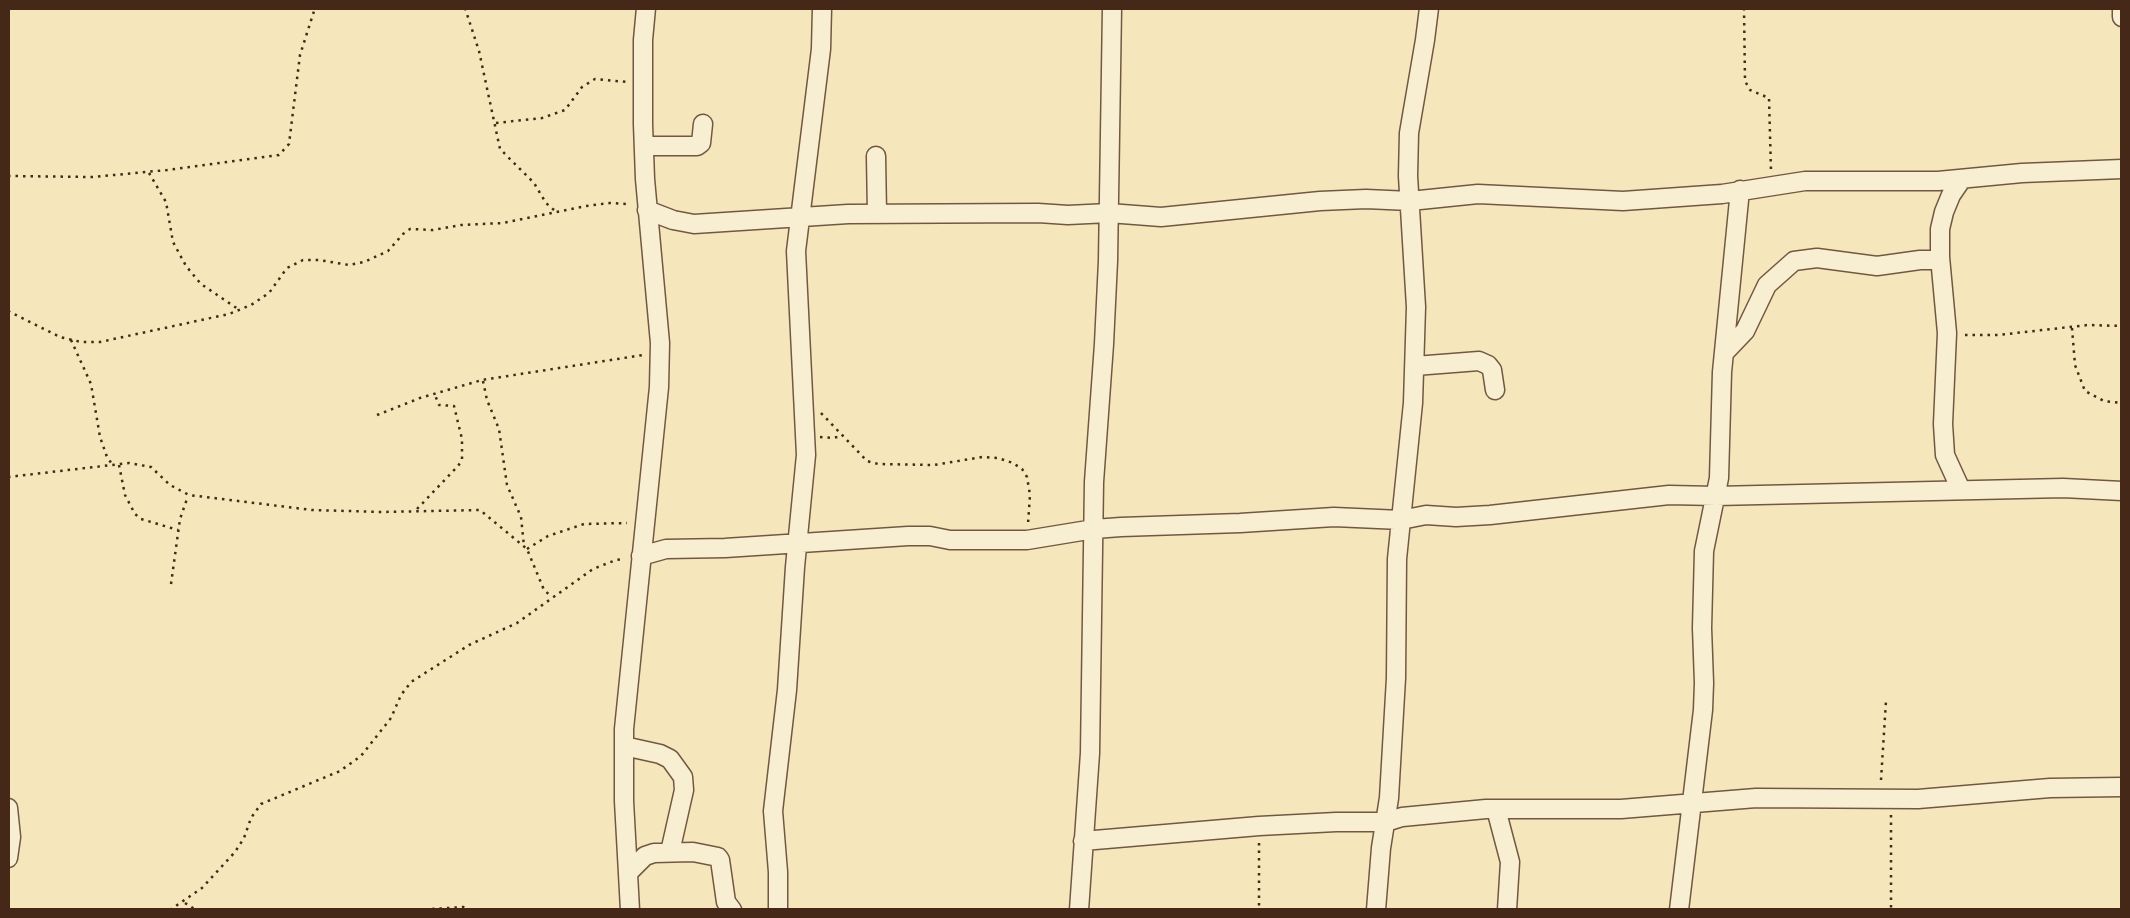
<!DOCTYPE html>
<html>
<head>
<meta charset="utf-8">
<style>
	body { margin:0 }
	#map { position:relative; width:2130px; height:918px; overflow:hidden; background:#f5e6bc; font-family:Cardo,serif }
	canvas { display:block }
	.frame { position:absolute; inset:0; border:10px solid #462819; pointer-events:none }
</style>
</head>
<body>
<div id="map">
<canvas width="2130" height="918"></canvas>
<div class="frame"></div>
</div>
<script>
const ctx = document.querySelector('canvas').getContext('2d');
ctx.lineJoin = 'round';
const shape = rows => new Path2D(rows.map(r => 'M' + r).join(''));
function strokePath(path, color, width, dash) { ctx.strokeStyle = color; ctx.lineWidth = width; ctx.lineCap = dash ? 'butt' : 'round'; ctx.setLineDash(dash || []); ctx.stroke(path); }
const minor = shape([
	[2122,8,2122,17],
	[644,146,697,146,701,143,703,124],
	[876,156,877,214],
	[647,210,673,220,694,224,848,214,1038,213,1068,215,1109,213,1161,217,1320,201,1366,199,1410,201,1478,194,1623,201,1722,194,1805,181,1938,181,2022,173,2122,169],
	[1724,353,1745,331,1767,285,1794,261,1817,258,1877,266,1920,260,1940,260],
	[1415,366,1479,361,1488,365,1492,370,1495,390],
	[1961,490,1945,455,1943,424,1947,333,1940,257,1940,229,1944,212,1951,195,1962,179],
	[641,556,666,549,725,548,908,536,930,536,950,540,1027,540,1094,529,1121,527,1240,523,1334,517,1401,520,1426,515,1456,517,1490,515,1669,495,1716,496,2063,488,2122,491],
	[624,746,660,754,670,759,683,777,684,790,670,852],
	[8,808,11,837,8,858],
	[1496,809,1510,862,1507,910],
	[1083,841,1259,826,1336,822,1386,822,1402,817,1486,809,1621,809,1756,798,1918,799,2050,788,2122,787],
	[628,873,645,856,654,853,693,852,718,857,720,860,726,902,732,910],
	[630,910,624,801,624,729,659,387,660,343,645,179,643,124,643,40,646,8],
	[778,910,778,872,773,811,787,690,795,567,806,455,796,251,821,49,822,8],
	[1079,910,1090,753,1094,482,1104,344,1108,261,1112,8],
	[1376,910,1381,848,1389,798,1396,678,1397,559,1413,403,1416,307,1408,176,1409,133,1425,40,1429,8],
	[1679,910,1703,710,1704,683,1702,628,1704,551,1719,478,1722,372,1740,190]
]);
strokePath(minor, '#725842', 21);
strokePath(shape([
	[465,8,479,51,500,149,534,183,546,203,554,210],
	[1744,8,1745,81,1750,90,1769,98,1771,171],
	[496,123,542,118,565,110,582,87,595,79,627,82],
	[149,173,166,202,173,242,186,266,201,284,238,309],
	[8,176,93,177,167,170,279,155,289,144,300,55,315,8],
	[8,311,60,337,81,342,100,342,229,314,251,305,269,293,287,268,303,260,319,260,349,265,364,262,388,251,403,234,410,229,433,230,461,225,503,223,586,206,610,203,628,204],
	[2072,328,2075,365,2085,391,2104,401,2122,403],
	[1965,335,1998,335,2088,325,2122,326],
	[71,340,91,384,100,437,107,457,112,464],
	[483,381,487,400,499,429,507,485,521,517,524,546],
	[821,413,867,461,878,464,934,465,982,457,998,458,1013,463,1022,469,1027,477,1030,495,1028,524],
	[377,415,420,398,482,380,643,355],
	[820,437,833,438,842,436],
	[119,465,125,495,135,514,141,519,178,530],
	[8,477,129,463,151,467,170,485,189,495,312,510,382,512,480,510,527,549,544,590,552,597],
	[417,509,458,466,462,460,462,439,454,406,439,405,435,395],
	[527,549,548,536,584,524,627,523],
	[171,584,180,519,188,496],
	[1881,780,1886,701],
	[1891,815,1891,910],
	[1259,843,1259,910],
	[185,903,196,910],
	[170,910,202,888,235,852,244,838,251,818,261,804,340,771,361,756,391,718,401,695,411,682,469,645,517,623,593,569,616,560,624,559],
	[417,910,463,907,471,910]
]), '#462819', 2.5, [2.5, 5]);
strokePath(minor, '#f8efd3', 18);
</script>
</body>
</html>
